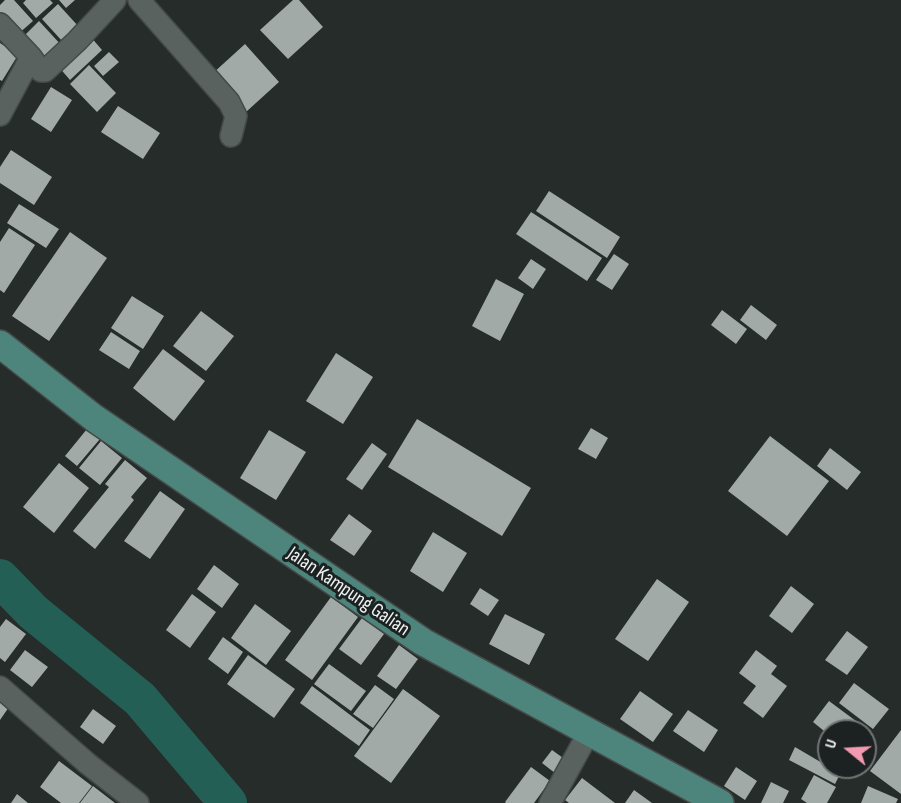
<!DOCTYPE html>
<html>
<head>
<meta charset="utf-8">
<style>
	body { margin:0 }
	#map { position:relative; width:901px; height:803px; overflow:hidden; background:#252c2a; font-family:"Sofia Sans Condensed",sans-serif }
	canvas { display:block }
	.north { position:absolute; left:817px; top:719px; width:60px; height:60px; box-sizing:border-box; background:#1c2221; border:2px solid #707574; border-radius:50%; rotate:288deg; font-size:16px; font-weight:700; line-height:24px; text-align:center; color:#eef2f1 }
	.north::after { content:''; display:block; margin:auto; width:21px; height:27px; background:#f19ab2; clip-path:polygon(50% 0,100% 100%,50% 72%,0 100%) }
</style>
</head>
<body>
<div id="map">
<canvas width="901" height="803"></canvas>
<div class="north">U</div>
</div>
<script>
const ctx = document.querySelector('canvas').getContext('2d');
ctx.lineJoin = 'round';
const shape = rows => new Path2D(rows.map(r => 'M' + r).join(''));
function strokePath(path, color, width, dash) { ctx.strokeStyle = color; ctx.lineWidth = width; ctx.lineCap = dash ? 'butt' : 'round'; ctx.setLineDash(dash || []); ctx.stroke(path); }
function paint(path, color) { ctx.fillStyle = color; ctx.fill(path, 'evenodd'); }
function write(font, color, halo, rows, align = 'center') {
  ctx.font = font + ' "Sofia Sans Condensed",sans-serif'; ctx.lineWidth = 6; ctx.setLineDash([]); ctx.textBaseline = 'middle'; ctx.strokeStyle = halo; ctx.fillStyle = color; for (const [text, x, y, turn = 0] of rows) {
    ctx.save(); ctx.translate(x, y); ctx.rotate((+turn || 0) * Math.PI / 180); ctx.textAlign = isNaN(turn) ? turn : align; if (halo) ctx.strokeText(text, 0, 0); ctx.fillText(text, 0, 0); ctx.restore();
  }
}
strokePath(shape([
	[0,578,33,612,140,699,228,803]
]), '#245f56', 38);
paint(shape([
	[5,0,14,0,33,21,17,35,0,17,0,5],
	[26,0,50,0,53,3,36,18,23,3],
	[59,0,75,0,66,8],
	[293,0,299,0,323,27,288,59,260,30],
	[58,4,79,27,63,42,42,19],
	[39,21,63,47,45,64,22,38],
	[90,36,102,50,70,80,58,66],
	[0,43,18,55,2,81,0,80],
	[245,44,279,82,246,112,212,74],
	[109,52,119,62,103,76,94,66],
	[89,65,116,93,97,112,70,84],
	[51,87,72,100,51,132,31,119],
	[118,106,160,133,143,159,101,132],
	[11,150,52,177,34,205,0,183,0,167],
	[549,191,620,237,607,258,536,211],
	[19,204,59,229,46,248,7,223],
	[531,212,602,258,587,281,516,234],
	[9,228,35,245,4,293,0,290,0,242],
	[70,232,107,258,49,341,12,316],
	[614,254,629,264,612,290,596,280],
	[531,259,546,269,533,289,518,278],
	[496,279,524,294,500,341,472,326],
	[132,296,164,316,143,349,111,328],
	[751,305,777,325,766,340,740,320],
	[722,310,747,329,736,344,711,325],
	[201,311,234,336,206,371,173,346],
	[111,332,140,351,129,369,99,350],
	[163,349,205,381,174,421,133,388],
	[336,353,373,377,343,424,306,401],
	[417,419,531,488,502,536,388,467],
	[591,428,608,438,596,459,578,449],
	[87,429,100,439,77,466,65,456],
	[269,430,306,452,276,500,240,478],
	[770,436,829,481,787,536,728,491],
	[101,441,122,458,100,485,79,468],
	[372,443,387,454,362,490,346,479],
	[830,448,861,472,847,490,817,466],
	[125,460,147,478,131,497,134,500,95,549,73,531,109,487,105,484],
	[59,463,89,488,54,533,23,507],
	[160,491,185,509,150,559,124,541],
	[349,514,372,531,354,556,330,540],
	[433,532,467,553,443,592,410,571],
	[214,565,239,584,222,608,197,589],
	[657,579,689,602,648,661,615,639],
	[791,586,814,604,792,633,769,616],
	[480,588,499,600,488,616,470,604],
	[192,594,216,612,190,648,166,630],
	[331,597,358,617,312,680,285,660],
	[255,604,291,631,266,665,231,638],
	[505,614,545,634,529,665,489,644],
	[362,618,384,634,361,665,339,649],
	[6,619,26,634,5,662,0,658,0,627],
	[847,631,868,647,847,675,825,660],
	[223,637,243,652,228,674,208,659],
	[399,645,418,659,396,689,377,676],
	[25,650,48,667,32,687,10,670],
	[756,650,777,666,771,674,787,686,763,718,743,703,756,686,739,673],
	[248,655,295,689,274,718,227,684],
	[329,664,366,691,351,711,314,684],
	[854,683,889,709,873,729,839,703],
	[375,685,394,699,373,728,353,714],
	[312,686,370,730,359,746,300,703],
	[403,689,440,716,391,783,354,756],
	[640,691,673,714,653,742,620,719],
	[0,700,9,707,0,720],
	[829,701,860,724,854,731,829,731,829,735,813,722],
	[93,709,116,726,103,744,80,727],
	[688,710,718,730,704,752,673,731],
	[901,730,901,794,870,771],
	[795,747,829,767,841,772,835,784,789,760],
	[552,750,570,763,560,777,542,763],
	[59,761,92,786,79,803,61,803,40,787],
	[531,767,550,781,534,803,506,803,505,802],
	[736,767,757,781,745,800,724,786],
	[814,775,836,787,827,803,807,803,801,799],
	[582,778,615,803,569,803,565,800],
	[771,782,789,791,783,803,761,803],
	[93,786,115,803,80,803],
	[868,786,898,799,896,803,861,803],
	[634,790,652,803,625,803],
	[17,794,28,803,11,803]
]), '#a2aaa8');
const minor = shape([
	[139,0,229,102,236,116,231,136],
	[0,24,31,57,0,115],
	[31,57,41,71,45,71,77,41,115,0],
	[0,687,88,764,138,803],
	[550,803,589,732]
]);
const major = shape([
	[0,344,94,418,423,642,720,803]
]);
strokePath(minor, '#444948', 24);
strokePath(major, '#444948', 30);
strokePath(minor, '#5a6260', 21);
strokePath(major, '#4d847b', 27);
write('20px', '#eef2f1', '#1c2221', [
	["Jalan Kampung Galian",348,592,34]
]);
</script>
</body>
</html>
